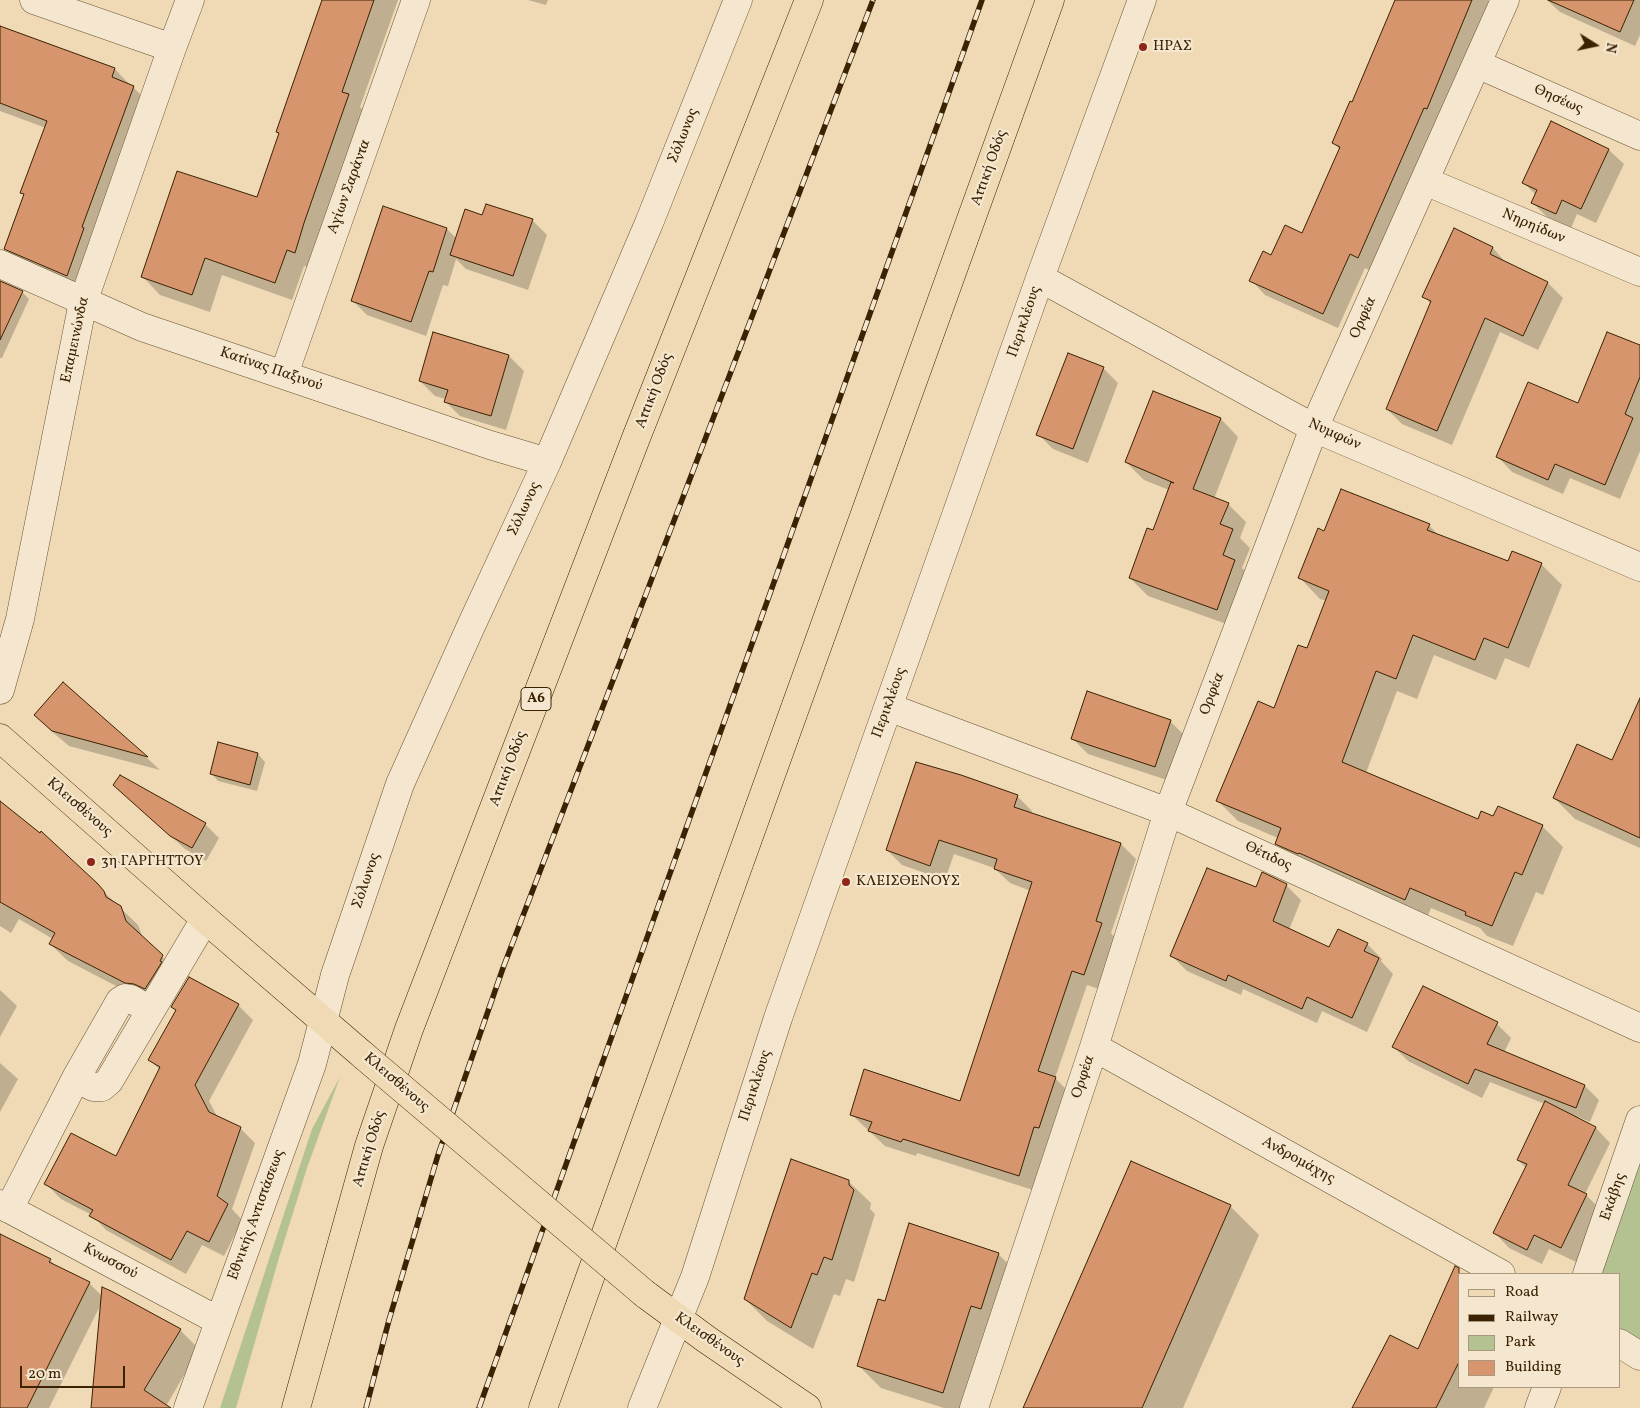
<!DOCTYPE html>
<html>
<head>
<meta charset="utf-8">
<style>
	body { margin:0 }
	#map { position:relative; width:1640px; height:1408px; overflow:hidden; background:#efdab5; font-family:Vollkorn,serif }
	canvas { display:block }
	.legend { position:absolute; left:1458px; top:1273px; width:162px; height:115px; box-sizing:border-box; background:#f5e7cf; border:1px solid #aa987d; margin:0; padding:6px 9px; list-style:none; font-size:15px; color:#3a2202 }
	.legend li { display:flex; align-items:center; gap:10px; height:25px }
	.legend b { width:25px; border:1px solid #aa987d }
	.north { position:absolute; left:1570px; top:20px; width:50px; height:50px; -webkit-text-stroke:4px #f5e7cf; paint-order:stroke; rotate:100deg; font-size:14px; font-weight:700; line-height:20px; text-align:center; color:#3a2202 }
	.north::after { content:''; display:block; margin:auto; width:18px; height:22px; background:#3a2202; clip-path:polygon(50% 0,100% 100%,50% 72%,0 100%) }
	.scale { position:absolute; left:20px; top:1366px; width:105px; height:22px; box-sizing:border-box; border:2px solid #3a2202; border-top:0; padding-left:6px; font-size:15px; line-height:18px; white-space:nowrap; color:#3a2202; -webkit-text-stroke:4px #f5e7cf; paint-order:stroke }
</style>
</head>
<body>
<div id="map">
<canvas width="1640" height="1408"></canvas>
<ul class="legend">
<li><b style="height:6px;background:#efdab5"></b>Road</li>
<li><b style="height:6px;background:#3a2202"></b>Railway</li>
<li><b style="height:14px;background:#b4c191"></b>Park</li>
<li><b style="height:14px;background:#d6956d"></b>Building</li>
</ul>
<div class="north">N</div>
<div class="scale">20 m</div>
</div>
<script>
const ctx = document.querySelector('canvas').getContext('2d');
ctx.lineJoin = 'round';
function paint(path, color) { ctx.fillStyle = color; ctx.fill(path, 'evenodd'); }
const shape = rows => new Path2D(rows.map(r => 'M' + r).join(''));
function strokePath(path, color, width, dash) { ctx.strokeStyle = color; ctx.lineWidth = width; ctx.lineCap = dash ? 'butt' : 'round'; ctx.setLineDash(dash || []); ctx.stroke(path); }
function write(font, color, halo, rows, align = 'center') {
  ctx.font = font + ' Vollkorn,serif'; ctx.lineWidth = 4.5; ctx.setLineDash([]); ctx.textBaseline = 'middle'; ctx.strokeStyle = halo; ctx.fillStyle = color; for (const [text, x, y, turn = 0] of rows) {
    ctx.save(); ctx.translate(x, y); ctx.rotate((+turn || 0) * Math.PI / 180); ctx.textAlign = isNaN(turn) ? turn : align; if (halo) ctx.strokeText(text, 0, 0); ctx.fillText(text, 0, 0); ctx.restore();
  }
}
paint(shape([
	[340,1077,307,1168,278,1261,236,1408,220,1408,312,1129],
	[1640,1120,1640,1356,1619,1343,1619,1274,1587,1274]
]), '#b4c191');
paint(shape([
	[323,0,398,0,360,107,366,113,312,269,304,266,292,300,222,275,210,312,160,295,143,277,258,199],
	[528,0,548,0,546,5],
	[1396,0,1488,0,1491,4,1373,272,1365,268,1338,328,1265,295,1251,280,1272,256,1302,234,1340,150,1334,143,1353,104],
	[1547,0,1640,0,1640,35,1635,46,1560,12],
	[0,27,115,69,129,84,129,85,133,87,148,102,81,289,20,263,6,249,25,196,22,193,46,128,0,111],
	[1609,150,1624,164,1596,223,1577,214,1571,228,1548,218,1533,203,1536,195,1524,183],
	[483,217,532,220,547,235,528,290,466,269,456,259,448,286,443,285,426,336,367,315,352,300,447,229,457,239],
	[1454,230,1493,248,1507,264,1548,283,1563,298,1538,350,1500,332,1452,445,1402,424,1387,409,1431,304,1424,296],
	[0,282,22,292,29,299,2,358,0,358],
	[434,334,509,356,524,371,506,430,460,416,445,401,446,399,435,396,420,381],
	[1640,346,1640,451,1620,499,1570,478,1563,494,1512,472,1498,457,1578,405],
	[1103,368,1118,383,1088,463,1053,449,1038,434],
	[1221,419,1238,437,1214,499,1228,504,1246,522,1240,538,1250,548,1242,568,1253,579,1235,627,1148,596,1130,578,1154,532,1169,490,1144,480,1126,462],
	[1429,525,1439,536,1508,563,1541,564,1562,585,1529,668,1505,658,1496,680,1434,655,1417,699,1397,691,1366,773,1478,820,1494,818,1498,807,1543,827,1563,847,1543,895,1536,892,1513,946,1487,936,1480,928,1431,908,1426,920,1297,864,1276,843,1278,838,1238,821,1217,800,1275,710,1307,650,1327,601,1320,599,1300,578,1325,533],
	[63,683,147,758,160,770,69,746,50,730,36,715],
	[1170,721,1185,736,1170,781,1088,754,1073,739],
	[1640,736,1640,848,1575,819,1554,798,1612,762],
	[219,744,258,754,265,762,257,791,218,781,211,773],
	[121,777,205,824,219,838,206,861,185,849,129,799,115,785],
	[1017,796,1032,811,1031,814,1121,844,1136,859,1111,933,1116,939,1099,989,1087,985,1055,1078,1070,1093,1033,1190,917,1153,916,1156,885,1146,851,1114,960,1102,1031,891,1010,883,994,868,954,854,945,880,902,865,887,850],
	[0,802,96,884,138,925,143,938,180,974,143,1000,68,961,50,944,53,939,19,919,11,933,0,926],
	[1286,885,1301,900,1289,930,1330,949,1367,944,1382,959,1381,961,1393,974,1367,1032,1322,1011,1317,1023,1243,989,1241,995,1187,971,1172,956,1257,889],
	[189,978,238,1005,253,1020,209,1101,218,1118,240,1128,255,1143,232,1209,242,1220,224,1256,202,1245,186,1274,106,1230,92,1215,61,1199,46,1184,116,1158,160,1070,150,1060,176,1011,173,1007],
	[0,990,17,1006,0,1037],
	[1497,1024,1511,1038,1504,1053,1585,1086,1599,1100,1590,1122,1578,1117,1577,1119,1596,1128,1610,1143,1585,1194,1601,1210,1576,1262,1549,1249,1542,1264,1509,1248,1495,1233,1526,1168,1518,1160,1545,1104,1490,1082,1482,1098,1408,1061,1393,1046],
	[0,1063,18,1079,0,1112],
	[848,1181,871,1203,870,1209,875,1214,854,1282,846,1279,840,1296,834,1294,813,1349,767,1321,745,1299],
	[1230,1206,1259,1235,1183,1408,1026,1408],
	[0,1236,50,1260,57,1267,89,1283,102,1296,110,1292,180,1330,199,1349,165,1408,93,1408,102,1302,49,1408,0,1408],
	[998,1254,1021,1276,967,1408,944,1408,881,1388,859,1366,885,1302],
	[1459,1299,1459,1387,1494,1387,1484,1408,1354,1408,1418,1350]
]), '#0003');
const building = shape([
	[322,0,374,0,342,92,349,94,304,223,295,253,287,250,275,283,205,258,192,295,141,277,177,171,257,197,279,133,276,132,322,0],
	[1395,0,1472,0,1427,109,1424,108,1358,258,1350,254,1323,314,1249,281,1263,251,1271,255,1285,225,1302,233,1340,147,1332,143,1350,101,1352,102,1395,0],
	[1548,0,1634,0,1620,32,1548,0],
	[0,26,115,68,112,77,134,86,82,227,84,228,67,276,4,249,24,194,20,193,47,121,0,103,0,26],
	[1551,121,1609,149,1581,209,1562,200,1556,214,1531,203,1537,190,1522,183,1551,121],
	[486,204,533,219,513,276,450,255,465,209,482,215,486,204],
	[383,206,447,228,433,272,429,271,411,322,351,301,383,206],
	[1454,228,1493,247,1490,254,1548,282,1523,336,1485,318,1437,431,1386,409,1431,301,1422,297,1454,228],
	[0,281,23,291,0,340,0,281],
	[433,332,509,355,491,416,444,402,448,390,419,381,433,332],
	[1607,332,1640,345,1640,377,1625,414,1633,418,1605,485,1555,464,1548,480,1496,457,1528,382,1578,403,1607,332],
	[1068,353,1104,367,1073,449,1036,435,1068,353],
	[1153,391,1221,418,1193,489,1229,503,1220,524,1233,529,1223,555,1235,560,1217,610,1129,578,1147,528,1153,530,1171,482,1174,483,1125,462,1153,391],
	[1341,489,1430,524,1427,530,1508,561,1512,551,1542,563,1508,648,1484,638,1475,660,1413,635,1396,679,1376,671,1342,762,1478,819,1481,811,1493,816,1498,806,1543,825,1522,875,1515,872,1492,926,1465,915,1466,912,1410,888,1405,900,1299,853,1298,854,1275,844,1281,828,1216,801,1258,701,1274,708,1298,645,1307,648,1329,591,1298,578,1318,528,1324,531,1341,489],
	[63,682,90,706,148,757,52,731,34,715,63,682],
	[1087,691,1171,720,1155,767,1071,739,1087,691],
	[1640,698,1640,838,1553,798,1577,744,1612,760,1640,698],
	[218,742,258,753,250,785,210,774,218,742],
	[916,762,961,775,1018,795,1014,807,1121,843,1096,921,1102,923,1084,975,1072,971,1038,1071,1056,1077,1039,1128,1034,1127,1019,1176,903,1139,901,1142,868,1131,872,1122,850,1115,864,1069,960,1101,1032,882,994,869,997,859,939,840,930,866,886,850,916,762],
	[120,775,206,823,192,848,170,836,113,785,120,775],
	[0,801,40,833,41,831,97,883,104,891,106,897,121,906,126,921,163,955,160,961,162,962,145,989,134,984,125,983,49,944,55,933,0,902,0,801],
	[1207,868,1256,887,1262,872,1287,884,1273,921,1329,947,1338,929,1368,943,1364,951,1379,958,1352,1018,1307,997,1302,1009,1228,975,1226,981,1170,956,1207,868],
	[189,977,239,1004,195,1085,209,1112,241,1127,217,1196,228,1204,209,1242,187,1231,171,1260,89,1216,93,1210,44,1184,71,1133,116,1156,160,1067,148,1060,176,1010,171,1007,189,977],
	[1423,986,1498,1022,1487,1044,1585,1085,1576,1108,1475,1069,1468,1084,1392,1047,1423,986],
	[1545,1101,1596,1127,1568,1185,1587,1194,1561,1248,1534,1235,1527,1250,1493,1233,1527,1164,1517,1160,1545,1101],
	[791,1159,849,1180,849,1185,854,1190,832,1260,824,1257,817,1275,812,1273,791,1328,744,1299,791,1159],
	[1131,1161,1231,1205,1142,1408,1023,1408,1131,1161],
	[909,1223,999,1253,981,1309,971,1306,943,1393,857,1366,878,1299,885,1301,909,1223],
	[0,1234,51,1259,49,1262,90,1282,27,1408,0,1408,0,1234],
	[1455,1266,1459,1268,1459,1362,1436,1408,1352,1408,1390,1335,1418,1349,1455,1266],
	[102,1287,111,1291,181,1329,144,1390,171,1408,91,1408,102,1287]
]);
paint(building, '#d6956d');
strokePath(building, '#3a2202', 1);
const minor = shape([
	[34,0,172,48],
	[1477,64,1640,136],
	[1425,181,1640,272],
	[0,264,142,327,490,445,547,462],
	[1040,278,1314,428,1640,567],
	[284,374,416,0],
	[0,690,20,619,83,302,172,48,190,0],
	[888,707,1168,812,1640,1028],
	[1094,1047,1501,1274],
	[76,1078,93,1087,102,1087,109,1081,205,919],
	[0,1204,219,1321],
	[9,1209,76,1078,120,1001,125,998,131,999,150,1010],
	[1587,1274,1640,1120],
	[1619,1343,1640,1356],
	[188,1408,312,1064,335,975,400,784,471,626,547,462,649,223,738,0],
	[642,1408,695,1277,778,1018,1040,278,1142,0],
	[974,1408,1094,1047,1168,812,1314,428,1505,0],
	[1539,1408,1547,1387]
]);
const major = shape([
	[0,738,205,919,364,1056],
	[645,1294,706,1339,807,1408]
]);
const highway = shape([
	[296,1408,369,1146,409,1029,636,438,809,0],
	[543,1408,1050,0]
]);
strokePath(minor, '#67502f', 29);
strokePath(major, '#3a2202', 29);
strokePath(highway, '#3a2202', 29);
strokePath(minor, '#f5e7cf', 28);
strokePath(major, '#efdab5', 28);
strokePath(highway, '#efdab5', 28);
const rail = shape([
	[366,1408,389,1320,438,1155,503,968,873,0],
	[479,1408,982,0]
]);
strokePath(rail, '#3a2202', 5.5);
strokePath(rail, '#f5e7cf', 4, [11]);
const majorBridge = shape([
	[364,1056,645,1294]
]);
strokePath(majorBridge, '#3a2202', 29, []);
strokePath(majorBridge, '#efdab5', 28);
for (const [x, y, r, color] of [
	[1143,47,5,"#8f2418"],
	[91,862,5,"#8f2418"],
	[846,882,5,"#8f2418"]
]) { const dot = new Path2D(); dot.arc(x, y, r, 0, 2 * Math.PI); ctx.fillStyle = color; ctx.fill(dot); strokePath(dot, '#f5e7cf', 2); }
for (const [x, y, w] of [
	[536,699,30]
]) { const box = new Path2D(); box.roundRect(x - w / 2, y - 11.5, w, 23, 4); ctx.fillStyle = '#f5e7cf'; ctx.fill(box); strokePath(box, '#3a2202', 1); }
write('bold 14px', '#3a2202', null, [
	["Α6",536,699]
]);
write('15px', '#3a2202', '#f5e7cf', [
	["ΗΡΑΣ",1153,47],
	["3η ΓΑΡΓΗΤΤΟΥ",101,862],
	["ΚΛΕΙΣΘΕΝΟΥΣ",856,882]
], 'left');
write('15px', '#3a2202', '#f5e7cf', [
	["Θησέως",1558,100,24],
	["Σόλωνος",684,136,-68],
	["Αττική Οδός",990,168,-70],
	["Αγίων Σαράντα",350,187,-70],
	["Νηρηίδων",1533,227,23],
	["Ορφέα",1364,318,-66],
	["Περικλέους",1025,322,-71],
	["Επαμεινώνδα",76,340,-78],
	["Κατίνας Παξινού",271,370,19],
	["Αττική Οδός",655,391,-69],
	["Νυμφών",1334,435,24],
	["Σόλωνος",525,509,-65],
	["Ορφέα",1213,694,-69],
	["Περικλέους",890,703,-70],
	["Αττική Οδός",509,769,-69],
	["Κλεισθένους",79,808,41],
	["Θέτιδος",1268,857,25],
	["Σόλωνος",367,881,-71],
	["Ορφέα",1084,1077,-72],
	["Κλεισθένους",396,1083,41],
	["Περικλέους",756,1086,-72],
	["Αττική Οδός",370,1149,-73],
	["Ανδρομάχης",1298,1161,29],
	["Εκάβης",1614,1197,-71],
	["Εθνικής Αντιστάσεως",257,1215,-70],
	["Κνωσσού",110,1262,28],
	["Κλεισθένους",709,1340,35]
]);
</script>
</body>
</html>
